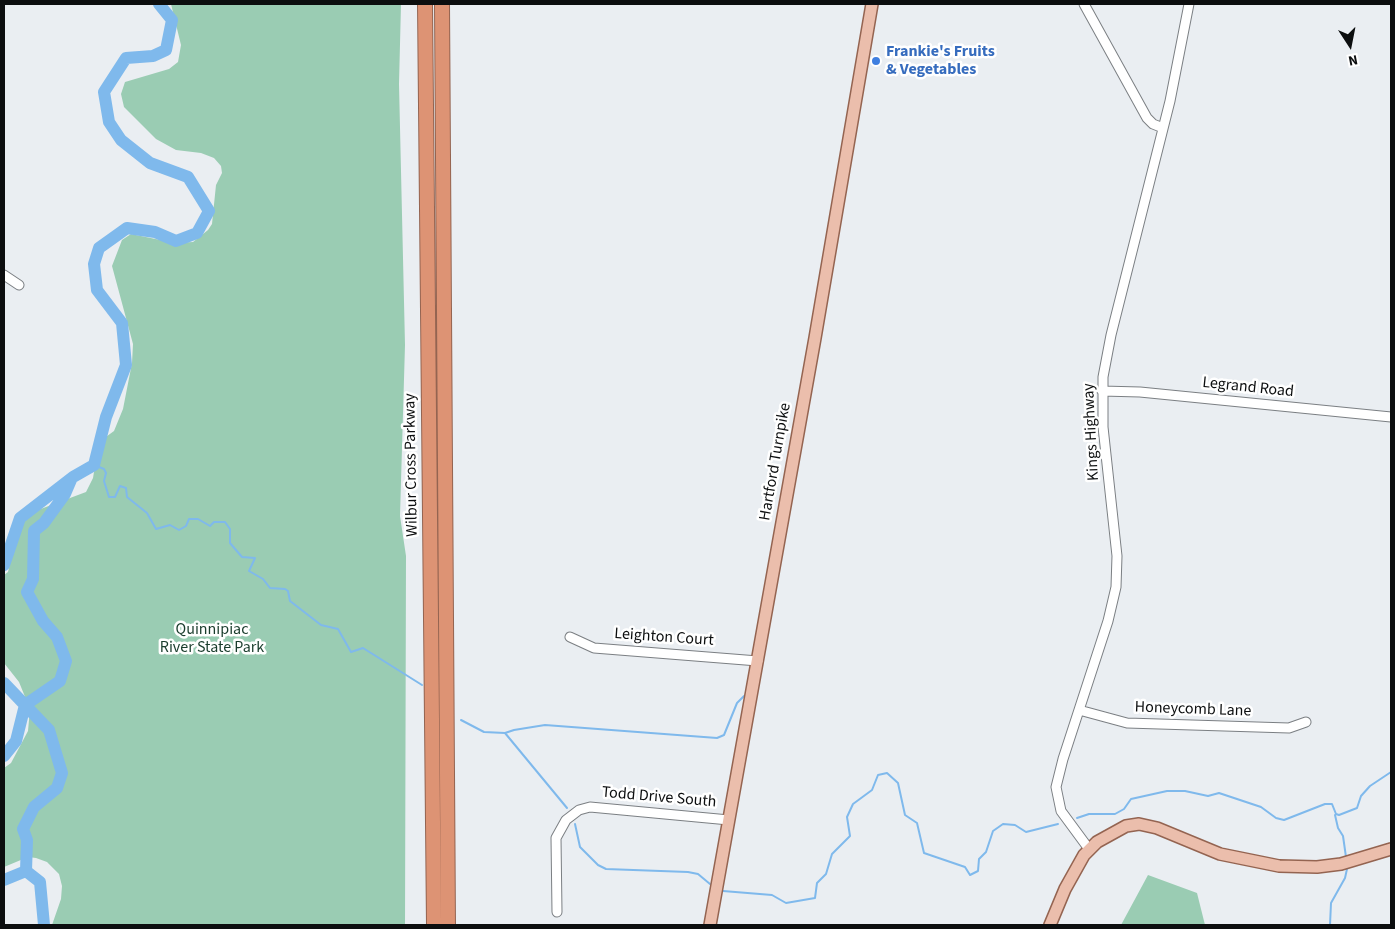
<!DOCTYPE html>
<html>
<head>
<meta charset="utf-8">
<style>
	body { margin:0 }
	#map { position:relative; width:1395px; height:929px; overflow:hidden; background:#eaeef2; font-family:"Source Sans 3",sans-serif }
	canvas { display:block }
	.frame { position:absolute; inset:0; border:5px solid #0c0e0f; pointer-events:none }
	.north { position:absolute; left:1325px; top:20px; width:50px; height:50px; -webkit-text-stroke:4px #fff; paint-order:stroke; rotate:169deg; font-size:14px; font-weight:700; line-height:20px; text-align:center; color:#0c0e0f }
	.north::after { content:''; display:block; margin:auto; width:18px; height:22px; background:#0c0e0f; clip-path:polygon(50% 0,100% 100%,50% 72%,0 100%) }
</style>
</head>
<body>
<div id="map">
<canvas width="1395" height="929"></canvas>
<div class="frame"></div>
<div class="north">N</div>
</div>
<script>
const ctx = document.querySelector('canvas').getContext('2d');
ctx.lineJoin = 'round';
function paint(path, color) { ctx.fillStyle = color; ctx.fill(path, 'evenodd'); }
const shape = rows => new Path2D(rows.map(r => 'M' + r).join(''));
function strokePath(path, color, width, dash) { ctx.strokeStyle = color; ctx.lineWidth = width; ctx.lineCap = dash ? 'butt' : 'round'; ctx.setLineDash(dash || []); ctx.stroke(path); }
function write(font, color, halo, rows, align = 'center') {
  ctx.font = font + ' "Source Sans 3",sans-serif'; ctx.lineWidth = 5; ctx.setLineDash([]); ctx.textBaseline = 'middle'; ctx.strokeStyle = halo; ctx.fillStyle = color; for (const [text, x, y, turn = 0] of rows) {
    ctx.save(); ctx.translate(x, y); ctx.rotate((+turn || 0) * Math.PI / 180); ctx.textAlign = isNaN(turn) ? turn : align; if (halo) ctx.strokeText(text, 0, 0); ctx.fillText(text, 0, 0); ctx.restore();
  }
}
paint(shape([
	[171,4,401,4,399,84,405,345,400,516,406,556,405,925,52,925,61,899,62,886,59,874,47,862,36,858,28,857,4,867,4,768,11,763,28,731,30,709,19,682,4,663,4,575,8,572,11,559,13,534,16,528,38,510,86,492,93,478,99,442,114,431,123,409,132,363,133,344,112,266,122,240,131,234,175,243,193,242,208,230,212,224,216,185,222,173,221,166,214,158,201,153,176,150,156,139,124,107,121,94,125,82,169,69,178,62,181,45],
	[1148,875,1197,893,1205,925,1121,925]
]), '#9accb3');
strokePath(shape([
	[94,465,104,469,106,473,104,481,109,497,115,497,120,486,126,488,127,497,147,513,156,529,170,525,179,530,186,526,189,519,198,519,210,526,214,522,225,522,230,529,230,543,242,557,255,558,249,571,263,579,270,588,285,589,288,591,290,601,321,625,338,629,351,652,363,648,422,685],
	[461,720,484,732,505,733,567,808],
	[505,733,514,730,545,725,717,738,724,735,737,703,744,696],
	[1335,815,1338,828,1343,836,1346,857],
	[1077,818,1089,814,1115,814,1124,809,1131,799,1167,791,1185,791,1208,796,1219,793,1261,807,1276,818,1284,820,1325,804,1332,804,1336,814,1339,815,1357,808,1361,796,1370,786,1391,772],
	[575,824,580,847,598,865,606,869,688,872,698,874,710,884],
	[723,891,772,895,786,903,815,898,817,883,826,874,832,854,850,836,847,817,853,804,872,790,878,775,887,773,898,783,905,815,917,823,924,853,965,867,970,875,978,871,979,859,986,852,993,831,1003,824,1015,825,1026,832,1058,824],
	[1330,925,1331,903,1345,878,1347,869]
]), '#7fb9ec', 2);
strokePath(shape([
	[4,565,20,518,73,477,94,465,106,417,126,365,122,323,97,290,94,264,99,248,127,228,155,232,176,241,197,233,209,211,188,177,150,163,121,140,109,122,104,92,126,58,153,56,166,50,172,20,159,4],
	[4,683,25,705,16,741,4,756],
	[26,871,27,840,23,829,34,807,57,788,62,773,49,730,25,705,60,681,66,661,57,637,43,621,27,592,33,579,34,531,44,523,65,494,71,480],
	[4,880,26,871,40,882,44,925]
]), '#7fb9ec', 12);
const minor = shape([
	[1084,4,1147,118,1153,124,1163,128],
	[4,275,19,285],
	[1102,391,1140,392,1391,417],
	[570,637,594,648,758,661],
	[1079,710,1127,723,1289,728,1306,722],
	[1089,849,1061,811,1056,787,1063,759,1108,621,1116,587,1117,556,1103,427,1103,377,1111,335,1170,101,1189,4],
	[557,912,556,838,566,820,579,810,590,807,729,820]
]);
const major = shape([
	[710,925,815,338,872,4],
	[1050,925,1065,889,1084,855,1097,842,1126,826,1139,824,1157,828,1220,854,1279,866,1317,867,1341,864,1391,849]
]);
const highway = shape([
	[425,4,434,925],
	[442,4,448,925]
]);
strokePath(minor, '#7b7f83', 11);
strokePath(major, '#946451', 14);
strokePath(highway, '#946451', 16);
strokePath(minor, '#fff', 9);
strokePath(major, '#ebbeac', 11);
strokePath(highway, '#dd9374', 14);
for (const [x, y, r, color] of [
	[876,61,5,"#3f7fe0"]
]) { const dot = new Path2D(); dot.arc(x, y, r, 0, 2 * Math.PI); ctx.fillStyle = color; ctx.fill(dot); strokePath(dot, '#fff', 2); }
write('bold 16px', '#366cbe', '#fff', [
	["Frankie's Fruits",886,52],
	["& Vegetables",886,70]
], 'left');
write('16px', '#0c0e0f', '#fff', [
	["Legrand Road",1248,388,6],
	["Kings Highway",1092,432,-93],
	["Hartford Turnpike",776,462,-80],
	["Wilbur Cross Parkway",412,465,-91],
	["Leighton Court",664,638,4],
	["Honeycomb Lane",1193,710,2],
	["Todd Drive South",659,798,5]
]);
write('16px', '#193c2c', '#fff', [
	["Quinnipiac",212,630],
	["River State Park",212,648]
]);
</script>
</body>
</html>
